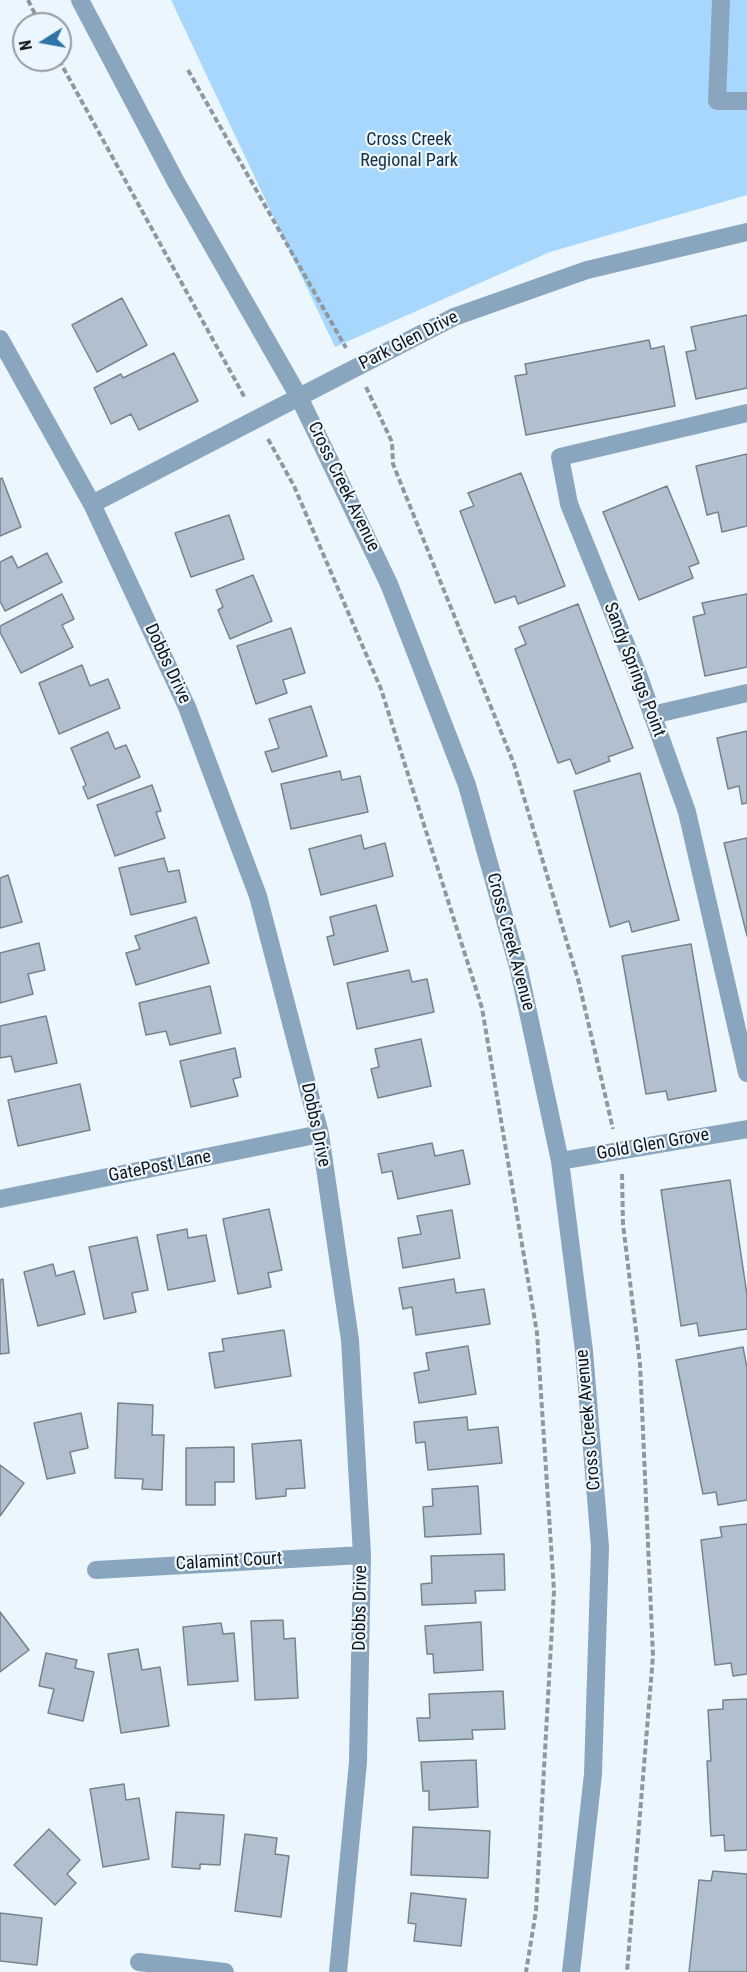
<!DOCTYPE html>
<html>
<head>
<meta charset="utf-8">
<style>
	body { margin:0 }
	#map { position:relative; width:747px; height:1972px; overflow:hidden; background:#ecf6fe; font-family:"Roboto Condensed",sans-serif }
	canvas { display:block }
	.north { position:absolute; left:12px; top:12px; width:60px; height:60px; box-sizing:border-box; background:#ecf6fe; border:2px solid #949ca3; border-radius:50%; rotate:259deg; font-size:16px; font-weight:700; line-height:24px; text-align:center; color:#10151a }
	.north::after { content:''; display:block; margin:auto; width:21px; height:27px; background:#2e74a9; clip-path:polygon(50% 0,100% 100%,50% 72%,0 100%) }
</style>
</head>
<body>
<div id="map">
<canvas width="747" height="1972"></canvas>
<div class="north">N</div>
</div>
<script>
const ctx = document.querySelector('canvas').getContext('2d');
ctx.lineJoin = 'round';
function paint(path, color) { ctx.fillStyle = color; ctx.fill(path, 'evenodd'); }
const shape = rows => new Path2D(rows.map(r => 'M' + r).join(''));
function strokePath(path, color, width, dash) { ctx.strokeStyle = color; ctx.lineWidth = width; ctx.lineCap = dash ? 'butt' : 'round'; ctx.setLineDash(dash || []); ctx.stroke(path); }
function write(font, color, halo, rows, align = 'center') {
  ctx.font = font + ' "Roboto Condensed",sans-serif'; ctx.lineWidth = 4.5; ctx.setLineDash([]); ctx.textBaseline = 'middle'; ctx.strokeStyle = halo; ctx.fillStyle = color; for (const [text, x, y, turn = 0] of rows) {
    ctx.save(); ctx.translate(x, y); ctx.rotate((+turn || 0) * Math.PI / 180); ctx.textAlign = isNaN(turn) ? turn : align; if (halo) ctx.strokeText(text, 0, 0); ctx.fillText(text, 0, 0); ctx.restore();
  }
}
paint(shape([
	[171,0,747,0,747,195,550,252,335,347]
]), '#a8d7fe');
const building = shape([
	[122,298,147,345,97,372,72,325,122,298],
	[747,315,747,388,696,399,686,352,696,350,691,327,747,315],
	[649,340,651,349,664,346,675,406,526,435,515,376,527,374,525,364,649,340],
	[174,353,198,401,139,430,131,414,111,424,94,388,121,374,123,378,174,353],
	[747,454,747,526,722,532,718,512,707,515,696,466,747,454],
	[521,473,565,586,518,604,515,596,495,603,460,511,474,506,468,493,521,473],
	[2,478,21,527,0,536,0,479,2,478],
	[667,486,699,563,689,567,693,578,639,600,603,512,667,486],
	[229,515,244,559,191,577,175,533,229,515],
	[47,553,62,582,5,611,0,601,0,562,12,556,18,568,47,553],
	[253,575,272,621,230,639,218,610,223,607,216,590,253,575],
	[62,594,74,619,62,625,73,647,21,673,0,632,0,626,62,594],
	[747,594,747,667,705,676,693,617,705,614,702,603,747,594],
	[578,604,633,748,608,757,610,761,576,774,570,759,558,763,515,649,526,644,519,627,578,604],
	[291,628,305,673,283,680,287,693,256,704,237,646,291,628],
	[82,665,90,686,108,679,120,708,59,734,39,683,82,665],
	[311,706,327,756,272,772,265,752,279,748,269,719,311,706],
	[747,731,747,803,742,804,739,786,728,789,717,738,747,731],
	[108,732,115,749,126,745,140,777,88,799,83,787,86,785,71,748,108,732],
	[340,771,342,780,360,776,368,812,291,829,281,784,340,771],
	[640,773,679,920,632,932,629,921,610,927,574,791,640,773],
	[152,785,161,811,156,812,165,838,115,856,97,805,152,785],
	[361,835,364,849,385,843,393,876,321,895,309,849,361,835],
	[747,838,747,936,724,843,747,838],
	[164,858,168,872,179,870,186,902,131,915,119,868,164,858],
	[8,875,22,922,0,928,0,878,8,875],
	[376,905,388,951,334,965,327,937,334,935,330,917,376,905],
	[196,917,209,963,136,985,126,953,140,949,135,936,196,917],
	[39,943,45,970,28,974,33,994,0,1003,0,953,39,943],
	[691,944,716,1091,668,1100,666,1091,646,1094,622,956,691,944],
	[409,970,412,982,427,979,434,1012,357,1029,347,983,409,970],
	[210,986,221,1033,170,1045,166,1031,146,1035,139,1003,210,986],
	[46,1016,57,1063,15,1072,11,1056,0,1058,0,1026,46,1016],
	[421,1039,431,1086,378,1098,371,1069,379,1067,375,1049,421,1039],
	[235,1048,241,1077,233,1079,238,1096,191,1107,180,1061,235,1048],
	[80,1084,90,1130,18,1146,8,1100,80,1084],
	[432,1143,435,1156,463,1150,470,1184,398,1199,392,1171,382,1173,378,1154,432,1143],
	[730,1180,747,1295,747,1329,699,1336,697,1323,681,1326,661,1190,730,1180],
	[269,1209,282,1270,268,1273,271,1287,238,1294,223,1219,269,1209],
	[452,1210,460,1258,403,1268,398,1238,421,1234,417,1216,452,1210],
	[187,1229,188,1238,206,1235,215,1281,168,1290,157,1235,187,1229],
	[137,1237,148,1290,132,1293,136,1312,104,1319,89,1247,137,1237],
	[53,1264,56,1276,74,1271,85,1314,38,1326,24,1272,53,1264],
	[3,1279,9,1353,0,1354,0,1280,3,1279],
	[454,1279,456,1293,484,1289,490,1324,416,1335,412,1307,403,1309,399,1288,454,1279],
	[284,1330,291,1376,215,1388,209,1353,224,1351,222,1339,284,1330],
	[468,1346,476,1394,419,1403,414,1373,429,1370,426,1353,468,1346],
	[743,1347,747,1368,747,1500,718,1505,716,1492,703,1494,676,1360,743,1347],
	[118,1403,153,1405,152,1435,164,1435,162,1490,142,1489,143,1479,115,1478,118,1403],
	[81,1413,88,1448,70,1452,75,1473,47,1479,34,1423,81,1413],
	[467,1417,468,1430,498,1427,502,1463,428,1470,425,1442,416,1443,414,1422,467,1417],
	[301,1440,305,1488,286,1489,286,1496,256,1499,252,1444,301,1440],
	[234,1447,234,1482,215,1482,215,1505,186,1505,186,1448,234,1447],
	[0,1465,24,1483,0,1516,0,1465],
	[478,1486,481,1534,425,1537,423,1507,433,1506,432,1489,478,1486],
	[747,1524,747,1674,733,1676,731,1663,715,1665,701,1540,722,1537,720,1527,747,1524],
	[504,1554,505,1590,475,1591,476,1603,422,1605,421,1584,432,1583,431,1556,504,1554],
	[0,1612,29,1650,0,1672,0,1612],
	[283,1620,284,1639,295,1638,298,1698,255,1700,251,1621,283,1620],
	[481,1622,483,1670,434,1673,433,1654,427,1654,425,1626,481,1622],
	[221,1623,223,1634,234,1633,238,1681,188,1685,183,1627,221,1623],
	[138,1649,142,1670,160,1667,169,1726,121,1733,108,1654,138,1649],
	[46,1653,77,1660,75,1668,94,1672,83,1721,48,1713,54,1689,39,1686,46,1653],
	[503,1691,505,1729,472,1730,473,1739,419,1741,417,1718,430,1718,429,1694,503,1691],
	[747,1699,747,1850,725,1851,724,1835,711,1836,707,1761,711,1761,708,1710,723,1709,723,1700,747,1699],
	[476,1760,478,1807,429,1810,429,1791,423,1791,421,1762,476,1760],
	[124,1784,126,1800,139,1798,149,1859,103,1867,90,1789,124,1784],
	[176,1812,224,1815,220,1865,200,1864,200,1869,172,1867,176,1812],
	[413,1827,490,1831,488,1878,411,1875,413,1827],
	[49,1829,80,1860,67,1874,76,1883,55,1905,14,1865,49,1829],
	[245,1834,277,1838,275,1854,289,1856,281,1917,235,1911,245,1834],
	[713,1871,747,1874,747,1972,689,1972,699,1880,711,1881,713,1871],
	[411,1893,466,1899,461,1946,414,1941,416,1924,408,1923,411,1893],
	[0,1913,42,1918,37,1965,0,1961,0,1913]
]);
paint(building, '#b1c0ce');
strokePath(building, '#768491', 1.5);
strokePath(shape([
	[28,0,40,24],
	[59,60,245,398],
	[188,70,346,348],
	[366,387,392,442,393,464,514,764,579,983,613,1129],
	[268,439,294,486,381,689,482,1008,537,1333,554,1591,536,1911,526,1972],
	[622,1174,623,1224,640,1364,653,1656,627,1972]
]), '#90989f', 4, [6, 3]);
strokePath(shape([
	[80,0,176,182,299,397,389,584,467,785,519,970,560,1161,584,1351,600,1547,593,1774,571,1972],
	[721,0,717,101,747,101],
	[0,339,92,504,187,707,258,896,320,1134,350,1340,362,1555,358,1762,338,1972],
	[747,413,560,457,569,504,639,677,687,812,747,1073],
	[92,504,454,317,587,270,747,232],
	[652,715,747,693],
	[560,1161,747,1129],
	[0,1199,320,1134],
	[96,1570,362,1555],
	[139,1962,225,1972]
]), '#8aa6be', 18);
write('18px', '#132f46', '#ecf6fe', [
	["Cross Creek",409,140],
	["Regional Park",409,161]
]);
write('18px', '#10151a', '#ecf6fe', [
	["Park Glen Drive",409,341,-27],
	["Cross Creek Avenue",343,487,64],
	["Dobbs Drive",167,664,65],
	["Sandy Springs Point",634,670,69],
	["Cross Creek Avenue",510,942,75],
	["Dobbs Drive",315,1125,78],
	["Gold Glen Grove",653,1145,-10],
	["GatePost Lane",160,1167,-11],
	["Cross Creek Avenue",589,1420,-95],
	["Calamint Court",229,1562,-3],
	["Dobbs Drive",361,1608,-89]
]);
</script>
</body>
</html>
